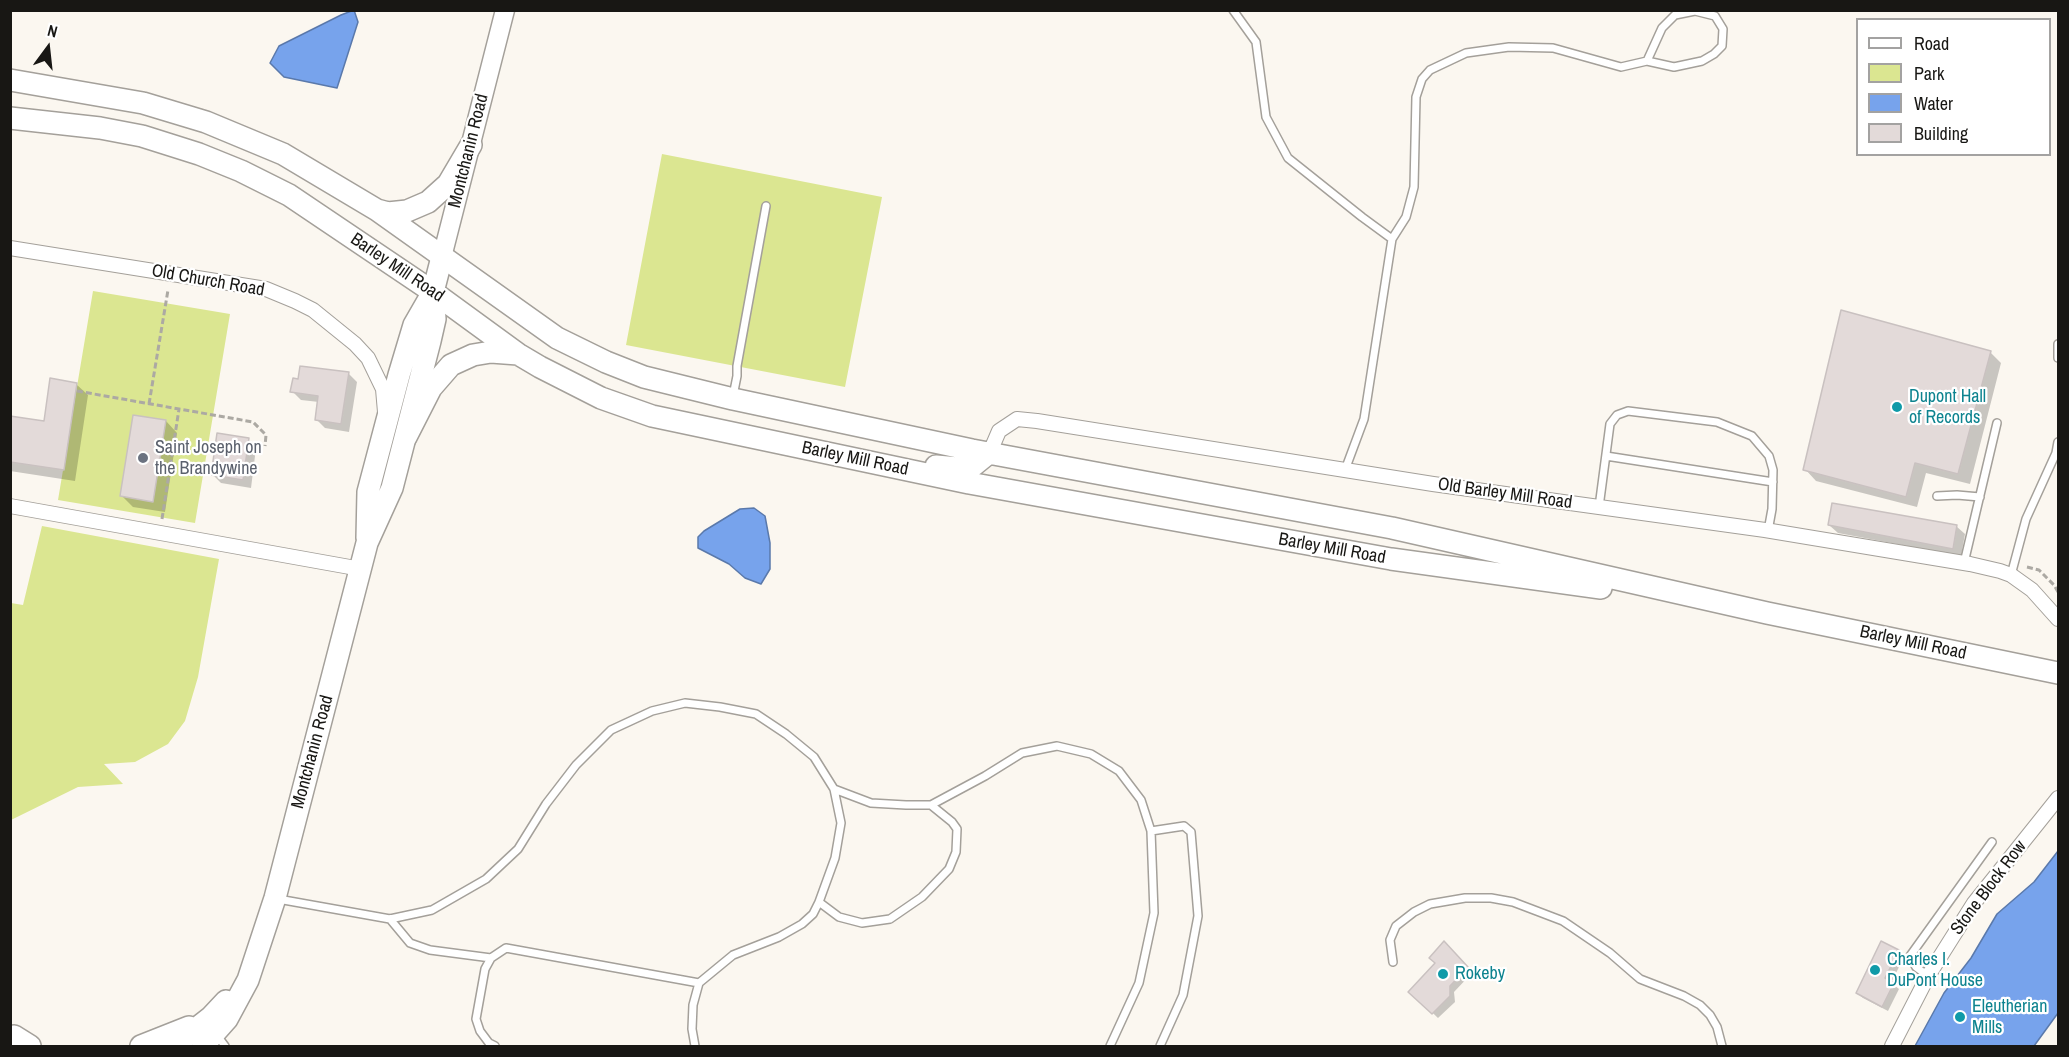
<!DOCTYPE html>
<html>
<head>
<meta charset="utf-8">
<style>
	body { margin:0 }
	#map { position:relative; width:2069px; height:1057px; overflow:hidden; background:#fbf7f0; font-family:"Archivo Narrow",sans-serif }
	canvas { display:block }
	.frame { position:absolute; inset:0; border:12px solid #181714; pointer-events:none }
	.legend { position:absolute; left:1856px; top:18px; width:195px; height:138px; box-sizing:border-box; background:#fff; border:2px solid #a3a2a1; margin:0; padding:8px 10px; list-style:none; font-size:18px; color:#181714 }
	.legend li { display:flex; align-items:center; gap:12px; height:30px }
	.legend b { width:30px; border:2px solid #a3a2a1 }
	.north { position:absolute; left:18px; top:18px; width:60px; height:60px; -webkit-text-stroke:4px #fff; paint-order:stroke; rotate:15deg; font-size:16px; font-weight:700; line-height:24px; text-align:center; color:#181714 }
	.north::after { content:''; display:block; margin:auto; width:21px; height:27px; background:#181714; clip-path:polygon(50% 0,100% 100%,50% 72%,0 100%) }
</style>
</head>
<body>
<div id="map">
<canvas width="2069" height="1057"></canvas>
<div class="frame"></div>
<ul class="legend">
<li><b style="height:8px;background:#fff"></b>Road</li>
<li><b style="height:16px;background:#dbe691"></b>Park</li>
<li><b style="height:16px;background:#77a3ec"></b>Water</li>
<li><b style="height:16px;background:#e3dad9"></b>Building</li>
</ul>
<div class="north">N</div>
</div>
<script>
const ctx = document.querySelector('canvas').getContext('2d');
ctx.lineJoin = 'round';
function paint(path, color) { ctx.fillStyle = color; ctx.fill(path, 'evenodd'); }
const shape = rows => new Path2D(rows.map(r => 'M' + r).join(''));
function strokePath(path, color, width, dash) { ctx.strokeStyle = color; ctx.lineWidth = width; ctx.lineCap = dash ? 'butt' : 'round'; ctx.setLineDash(dash || []); ctx.stroke(path); }
function write(font, color, halo, rows, align = 'center') {
  ctx.font = font + ' "Archivo Narrow",sans-serif'; ctx.lineWidth = 4.5; ctx.setLineDash([]); ctx.textBaseline = 'middle'; ctx.strokeStyle = halo; ctx.fillStyle = color; for (const [text, x, y, turn = 0] of rows) {
    ctx.save(); ctx.translate(x, y); ctx.rotate((+turn || 0) * Math.PI / 180); ctx.textAlign = isNaN(turn) ? turn : align; if (halo) ctx.strokeText(text, 0, 0); ctx.fillText(text, 0, 0); ctx.restore();
  }
}
paint(shape([
	[662,154,882,197,845,387,626,345],
	[93,291,230,314,195,523,58,500],
	[42,526,219,559,198,677,185,721,168,744,135,762,104,764,123,784,78,787,11,820,11,603,23,605]
]), '#dbe691');
const water = shape([
	[354,10,358,22,337,88,284,77,270,63,279,46,341,15,354,10],
	[754,508,765,516,770,543,770,569,761,584,745,578,729,564,698,548,698,537,704,531,740,509,754,508],
	[2058,851,2058,1013,2034,1046,1915,1046,1944,993,1971,958,1997,914,2034,882,2058,851]
]);
paint(water, '#77a3ec');
strokePath(water, '#5a79ab', 1.5);
paint(shape([
	[1990,352,2001,363,1970,484,1926,473,1917,507,1816,481,1805,469],
	[348,373,357,382,349,432,325,428,316,419,319,402,301,400,292,391],
	[76,384,88,395,75,481,10,471,10,417,45,423],
	[166,421,177,433,165,512,133,507,122,496],
	[248,439,256,448,251,488,221,483,213,475],
	[1829,525,1956,526,1965,534,1961,556,1838,533],
	[1444,943,1472,973,1454,992,1455,1002,1438,1018,1411,992,1437,964],
	[1898,951,1904,957,1891,983,1899,989,1888,1011,1863,998,1857,993]
]), '#0003');
const building = shape([
	[1841,310,1991,351,1958,474,1915,463,1906,497,1803,470,1841,310],
	[300,366,349,372,341,424,315,420,318,396,290,392,293,378,298,379,300,366],
	[50,378,77,383,64,470,10,462,10,416,44,421,50,378],
	[133,415,166,420,153,502,120,496,133,415],
	[217,433,249,438,243,480,211,475,217,433],
	[1832,503,1957,525,1953,549,1828,525,1832,503],
	[1444,941,1468,967,1450,986,1450,996,1432,1014,1408,992,1435,963,1429,958,1444,941],
	[1881,941,1899,950,1885,978,1894,983,1882,1007,1856,993,1881,941]
]);
paint(building, '#e3dad9');
strokePath(building, '#c9c1c0', 1.5);
const service = shape([
	[1233,10,1256,42,1266,117,1288,158,1362,217,1392,239,1364,419,1345,470],
	[1392,239,1406,217,1414,187,1416,97,1422,79,1430,70,1466,53,1509,47,1553,48,1621,67,1647,61,1674,67,1702,61,1714,54,1722,46,1723,29,1715,16,1695,11,1675,15,1662,28,1647,61],
	[2058,344,2058,358],
	[733,396,737,376,737,366,766,206],
	[1606,456,1773,482],
	[1937,496,1957,495,1980,497],
	[1599,507,1610,424,1617,415,1628,411,1717,422,1752,436,1769,456,1773,470,1772,509,1768,531],
	[1964,563,1997,423],
	[2011,575,2026,519,2056,453,2058,442],
	[931,805,985,776,1022,753,1057,746,1091,754,1119,771,1141,800,1151,831,1154,913,1139,983,1110,1046],
	[1151,831,1184,826,1191,832,1198,916,1183,995,1160,1046],
	[278,899,390,919,432,910,486,879,518,849,546,804,576,765,611,730,652,711,685,703,720,707,756,714,786,734,814,757,834,789,841,823,835,858,819,902,839,917,862,923,890,919,922,897,949,869,956,852,957,829,952,822,931,805,906,805,871,803,834,789],
	[390,919,410,943,430,950,491,958],
	[1393,962,1390,940,1396,926,1414,912,1430,904,1465,898,1491,898,1513,902,1563,921,1610,953,1640,979,1684,996,1700,1005,1710,1015,1717,1027,1722,1046],
	[1928,976,1916,967,1910,956,1992,842],
	[216,1034,225,1046],
	[495,1046,489,1043,480,1031,476,1019,485,969,491,958,506,948,699,983],
	[695,1046,692,1029,693,1005,699,983,733,955,779,937,802,924,813,914,819,902]
]);
const minor = shape([
	[10,248,266,289,295,301,313,310,355,344,368,358,383,389,385,412],
	[990,452,999,431,1017,419,1037,421,1433,484,1765,530,1970,564,2000,571,2011,575,2032,590,2058,619],
	[10,506,361,569],
	[1892,1046,1928,976,1974,903,2058,798]
]);
const secondary = shape([
	[442,257,505,10]
]);
const primary = shape([
	[367,538,368,492,399,375,414,325,433,292,442,257],
	[14,1036,30,1046],
	[141,1046,189,1027],
	[174,1046,211,1017,226,1001],
	[203,1046,227,1019,248,980,275,898,367,543,392,488,430,341,435,319,433,292]
]);
const trunk = shape([
	[10,80,143,103,206,122,283,154,377,210,557,338,606,362,644,377,733,399,972,450,1392,528,1767,613,2058,673],
	[10,118,100,128,142,136,199,154,241,171,289,195,433,292,518,354,540,367,601,398,652,416,969,483,1391,559,1601,588],
	[377,210,388,213,407,211,428,202,448,184,471,145],
	[406,437,431,388,451,365,473,355,491,352,518,354],
	[936,466,958,468,974,465,990,452]
]);
strokePath(service, '#a4a09a', 10);
strokePath(minor, '#a4a09a', 16);
strokePath(secondary, '#a4a09a', 21);
strokePath(primary, '#a4a09a', 24);
strokePath(trunk, '#a4a09a', 24);
strokePath(shape([
	[77,391,253,422,266,435,265,446],
	[149,404,168,290],
	[162,519,179,409],
	[2027,567,2039,570,2054,585,2058,592]
]), '#aca9a3', 3, [6, 3]);
strokePath(service, '#fff', 7);
strokePath(minor, '#fff', 14);
strokePath(secondary, '#fff', 18);
strokePath(primary, '#fff', 21);
strokePath(trunk, '#fff', 21);
for (const [x, y, r, color] of [
	[1897,407,6,"#0f9aa8"],
	[143,458,6,"#6b7280"],
	[1875,970,6,"#0f9aa8"],
	[1443,974,6,"#0f9aa8"],
	[1960,1017,6,"#0f9aa8"]
]) { const dot = new Path2D(); dot.arc(x, y, r, 0, 2 * Math.PI); ctx.fillStyle = color; ctx.fill(dot); strokePath(dot, '#fff', 2); }
write('18px', '#181714', '#fff', [
	["Montchanin Road",469,151,-76],
	["Barley Mill Road",397,268,34],
	["Old Church Road",208,281,10],
	["Barley Mill Road",855,459,12],
	["Old Barley Mill Road",1505,494,8],
	["Barley Mill Road",1332,549,10],
	["Barley Mill Road",1913,643,12],
	["Montchanin Road",313,752,-75],
	["Stone Block Row",1989,888,-53]
]);
write('18px', '#0d838f', '#fff', [
	["Dupont Hall",1909,397],
	["of Records",1909,418],
	["Charles I.",1887,960],
	["DuPont House",1887,981],
	["Rokeby",1455,974],
	["Eleutherian",1972,1007],
	["Mills",1972,1028]
], 'left');
write('18px', '#5b616d', '#fff', [
	["Saint Joseph on",155,448],
	["the Brandywine",155,469]
], 'left');
</script>
</body>
</html>
